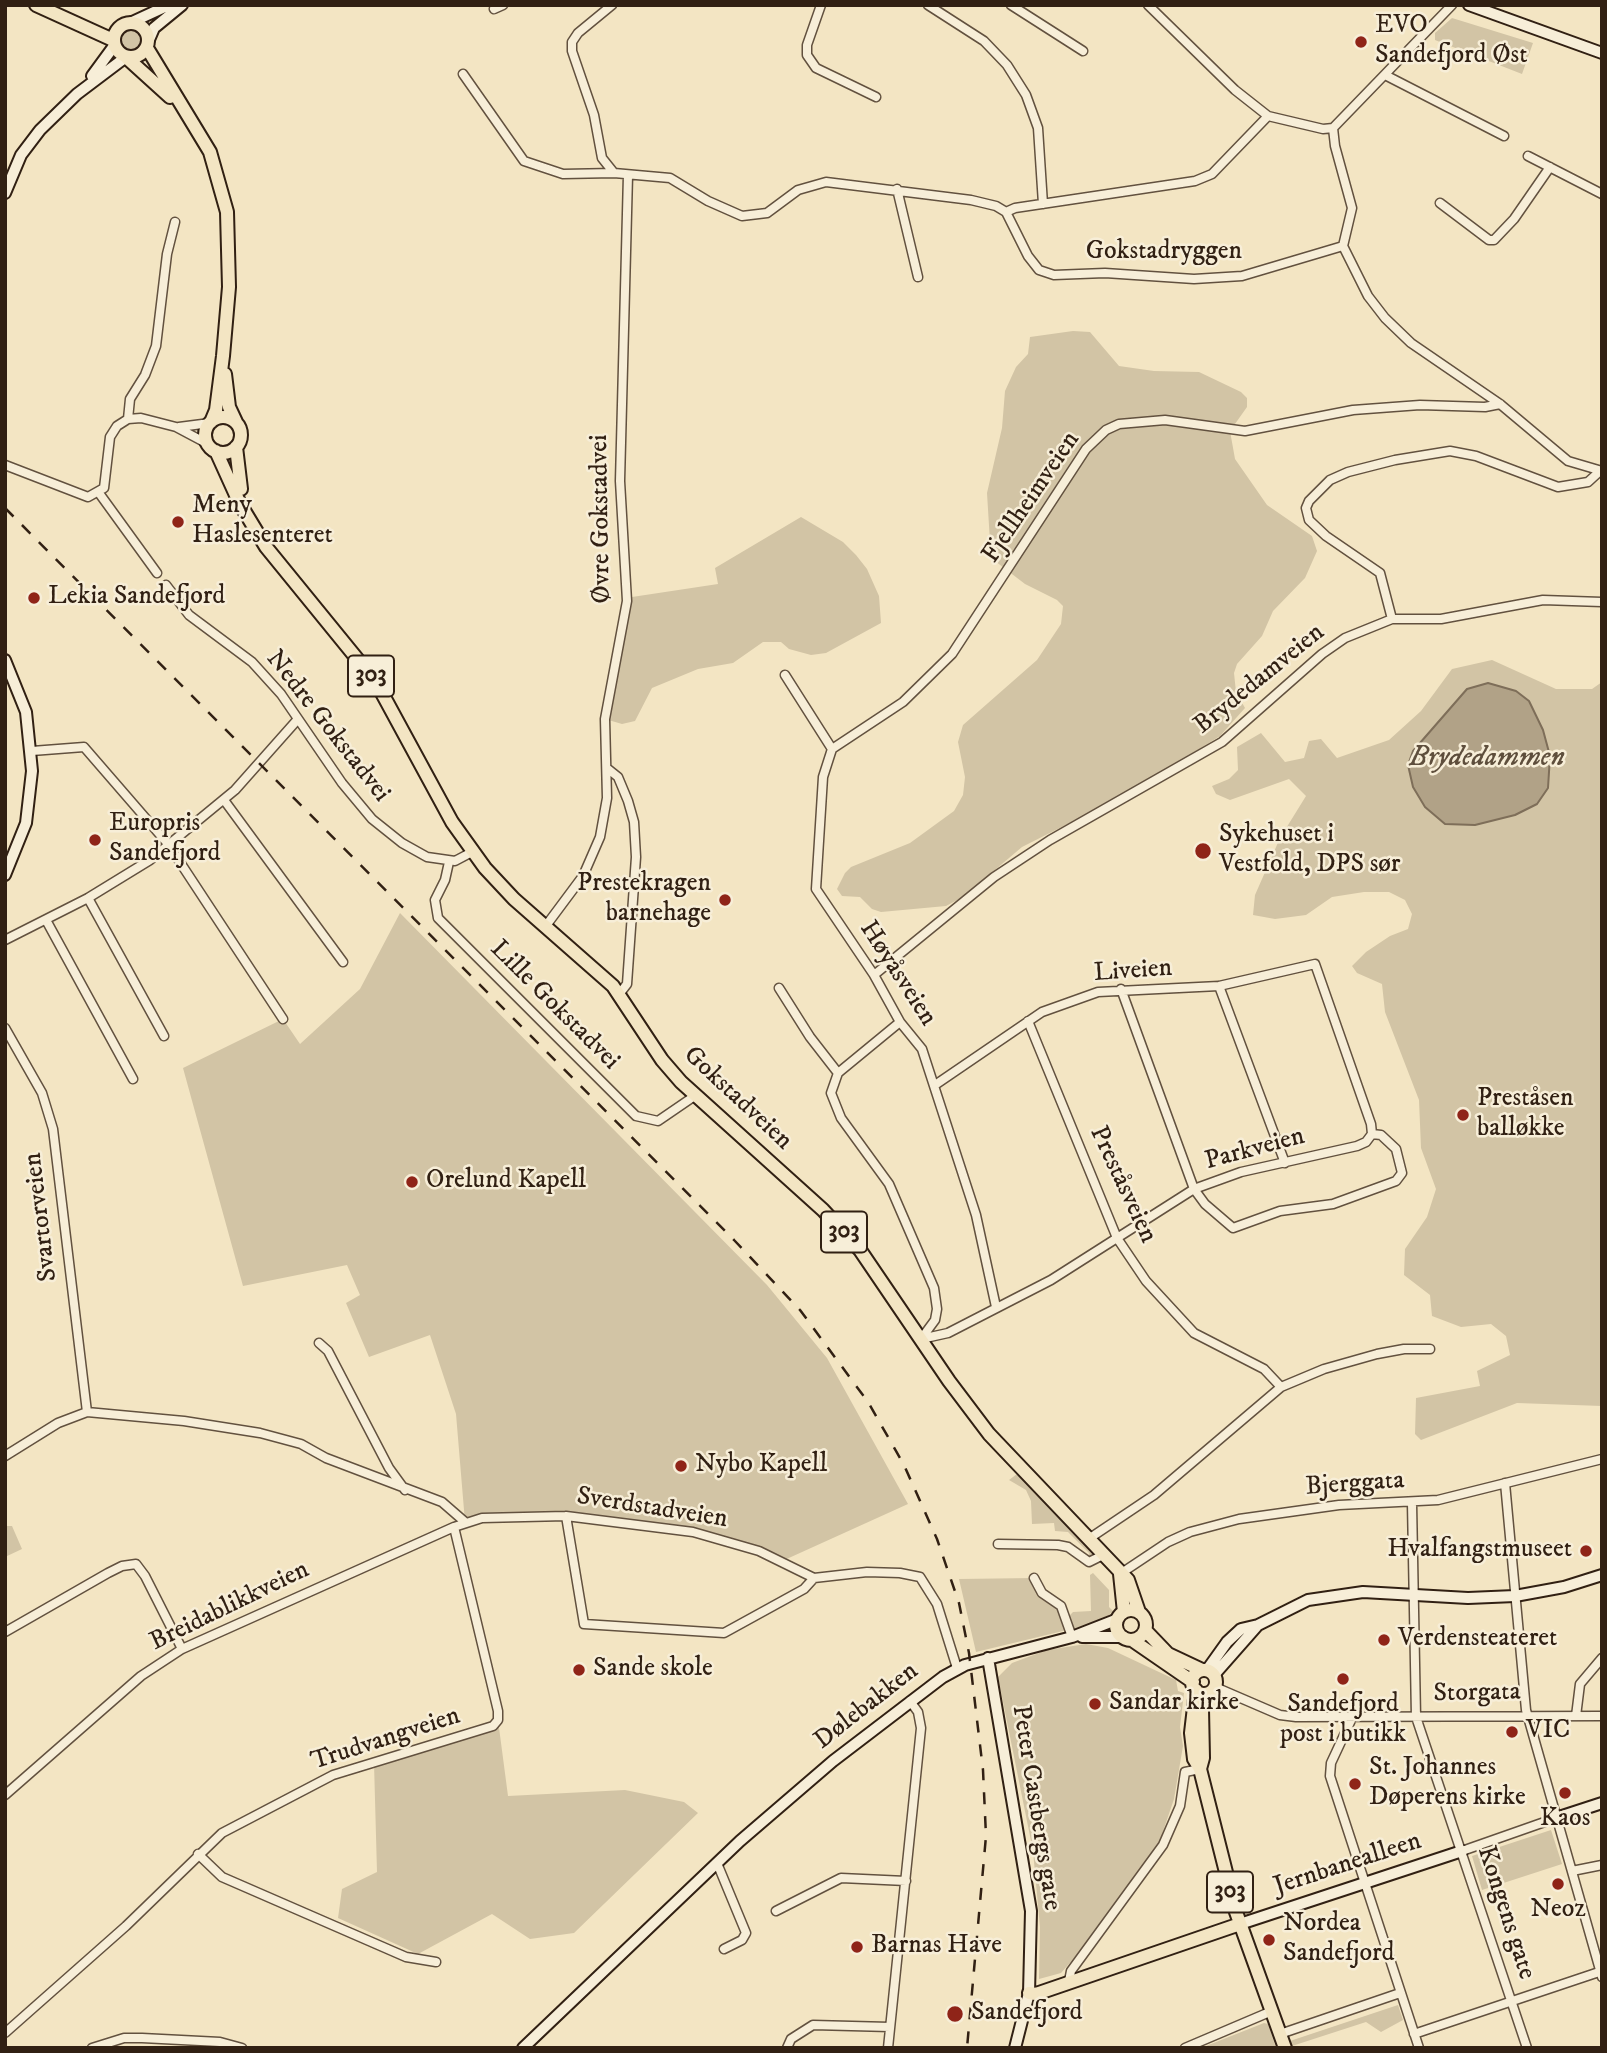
<!DOCTYPE html>
<html>
<head>
<meta charset="utf-8">
<style>
	body { margin:0 }
	#map { position:relative; width:1607px; height:2053px; overflow:hidden; background:#f3e5c3; font-family:"IM FELL DW Pica",serif }
	canvas { display:block }
	.frame { position:absolute; inset:0; border:7px solid #312013; pointer-events:none }
</style>
</head>
<body>
<div id="map">
<canvas width="1607" height="2053"></canvas>
<div class="frame"></div>
</div>
<script>
const ctx = document.querySelector('canvas').getContext('2d');
ctx.lineJoin = 'round';
function paint(path, color) { ctx.fillStyle = color; ctx.fill(path, 'evenodd'); }
const shape = rows => new Path2D(rows.map(r => 'M' + r).join(''));
function strokePath(path, color, width, dash) { ctx.strokeStyle = color; ctx.lineWidth = width; ctx.lineCap = dash ? 'butt' : 'round'; ctx.setLineDash(dash || []); ctx.stroke(path); }
function write(font, color, halo, rows, align = 'center') {
  ctx.font = font + ' "IM FELL DW Pica",serif'; ctx.lineWidth = 5; ctx.setLineDash([]); ctx.textBaseline = 'middle'; ctx.strokeStyle = halo; ctx.fillStyle = color; for (const [text, x, y, turn = 0] of rows) {
    ctx.save(); ctx.translate(x, y); ctx.rotate((+turn || 0) * Math.PI / 180); ctx.textAlign = isNaN(turn) ? turn : align; if (halo) ctx.strokeText(text, 0, 0); ctx.fillText(text, 0, 0); ctx.restore();
  }
}
paint(shape([
	[1452,18,1533,43,1522,74,1435,40,1435,33],
	'120 40a11 11 0 1 1 22 0a11 11 0 1 1-22 0Z',
	[1073,331,1090,332,1119,366,1154,371,1199,372,1241,392,1247,398,1247,407,1230,431,1235,459,1267,505,1312,536,1317,551,1305,578,1273,611,1262,636,1237,664,1234,673,1236,692,1245,708,1220,736,1127,794,1022,847,963,897,946,906,881,912,872,909,860,897,842,896,837,889,845,873,851,867,910,843,954,811,963,795,965,777,958,742,963,725,1037,660,1061,624,1063,606,1057,600,1025,584,991,558,987,493,1002,428,1005,391,1016,367,1028,354,1030,337],
	[801,517,843,542,856,555,867,569,879,596,881,623,826,653,811,655,789,649,781,642,763,642,733,663,698,669,652,688,635,721,622,724,605,719,618,642,632,597,718,584,715,568],
	[1492,660,1556,689,1592,689,1602,682,1602,1406,1517,1403,1421,1440,1415,1434,1416,1398,1480,1386,1477,1371,1510,1355,1506,1336,1491,1324,1461,1327,1432,1316,1430,1295,1404,1275,1405,1249,1427,1217,1436,1189,1421,1148,1419,1100,1385,1012,1382,984,1357,973,1352,966,1366,952,1390,936,1408,929,1412,914,1405,900,1389,892,1364,892,1332,897,1306,915,1275,919,1253,915,1255,895,1280,838,1306,796,1289,779,1230,800,1216,794,1212,786,1229,779,1238,770,1237,747,1261,733,1285,762,1304,758,1309,741,1321,739,1337,758,1389,740,1421,711,1452,669],
	[400,913,767,1285,827,1358,908,1504,780,1562,693,1532,566,1516,465,1522,456,1414,430,1335,369,1357,346,1303,360,1295,347,1265,243,1286,183,1068,283,1019,300,1044,360,989],
	[1017,1474,1076,1532,1094,1555,1088,1558,1089,1553,1068,1532,1055,1531,1054,1523,1032,1524,1031,1501,1026,1490,1009,1480],
	[5,1526,12,1526,22,1549,5,1557],
	[1093,1573,1109,1590,1109,1607,1113,1611,1109,1615,1092,1624,976,1652,959,1579,1034,1578,1068,1617,1073,1612,1091,1611,1090,1575],
	[1086,1644,1108,1648,1176,1680,1178,1691,1184,1693,1180,1727,1183,1746,1174,1799,1157,1849,1089,1941,1061,1973,1039,1979,1040,1927,1033,1851,998,1677,1012,1663,1047,1650],
	[498,1720,508,1796,625,1790,684,1802,698,1813,574,1933,530,1939,492,1914,418,1954,338,1918,342,1889,377,1872,374,1763,425,1749,457,1732],
	[1551,1830,1562,1864,1482,1890,1472,1856],
	[1398,2005,1403,2020,1381,2032,1366,2022,1292,2046,1290,2041],
	[1264,2023,1268,2024,1276,2048,1201,2048]
]), '#d2c4a5');
const water = shape([
	[1488,683,1516,691,1529,701,1543,730,1550,756,1548,788,1537,804,1515,815,1475,825,1445,824,1425,807,1413,787,1408,765,1413,751,1467,689,1488,683]
]);
paint(water, '#b1a287');
strokePath(water, '#7e6e59', 2);
const street = shape([
	[612,5,578,33,572,42,572,51,594,115,602,158,614,173,670,178,708,201,742,216,767,213,798,190,826,182,971,200,996,206,1006,212,1028,256,1039,270,1054,275,1105,273,1194,279,1242,276,1343,246,1352,208,1335,146,1333,128],
	[821,5,807,45,807,55,816,68,876,97],
	[928,5,984,41,1007,65,1026,95,1038,128,1043,204],
	[1011,5,1083,51],
	[1148,5,1235,90,1268,116,1323,129,1333,128],
	[494,9,503,5],
	[463,74,524,161,563,174,614,173],
	[1387,76,1504,136],
	[1333,128,1452,5],
	[1528,156,1602,194],
	[897,189,918,277],
	[1440,203,1489,240,1494,240,1514,219,1550,167],
	[1006,212,1015,208,1195,181,1212,174,1268,116],
	[1343,246,1368,296,1385,318,1411,343,1500,404,1568,461,1602,471],
	[128,419,130,399,145,375,156,346,167,254,175,222],
	[179,427,210,423],
	[5,465,88,497,104,488,110,437,117,426,128,419,141,418,176,427,208,444],
	[99,493,157,573],
	[166,585,189,615,252,662,281,694,342,783,372,819,402,843,427,857,455,861,472,852],
	[1392,619,1380,573,1326,536,1309,520,1306,508,1309,501,1330,480,1348,472,1395,460,1450,451,1476,456,1558,487,1588,482,1600,471],
	[785,675,832,749],
	[832,749,903,702,952,654,1086,449,1106,430,1119,424,1165,420,1245,431,1353,410,1420,405,1485,407,1500,404],
	[832,749,823,777,816,889,874,975,900,1022,922,1049,976,1215,996,1307],
	[32,751,84,747,168,844,283,1019],
	[608,769,618,777,628,801,634,822,636,857,627,984,620,993],
	[224,800,343,962],
	[449,862,445,880,435,900,438,918,636,1116,658,1121,696,1095],
	[88,898,164,1036],
	[46,920,133,1079],
	[545,927,583,876,600,837,607,798,605,719,627,601,620,481,628,175],
	[5,940,88,898,150,860,235,790,298,719],
	[874,975,994,877,1050,840,1222,742,1322,654,1345,638,1392,619,1441,619,1543,600,1602,602],
	[1219,986,1285,1163],
	[779,988,810,1037,838,1073],
	[1121,989,1194,1189,1205,1204,1233,1228,1280,1211,1333,1204,1396,1181,1402,1173,1396,1149,1381,1135,1372,1134],
	[1028,1021,1117,1238,1146,1281,1194,1333,1264,1369,1281,1387],
	[900,1022,838,1073,831,1093,841,1118,889,1184,934,1288,937,1309,935,1320,921,1339],
	[5,1028,42,1093,53,1129,87,1412],
	[921,1339,948,1333,1051,1280,1194,1189,1241,1172,1357,1146,1366,1142,1372,1134,1371,1124,1315,964,1219,986,1098,992,1042,1012,935,1085],
	[319,1343,328,1351,389,1468,405,1490],
	[5,1456,58,1423,87,1412,184,1421,260,1433,301,1444,326,1458,442,1502,465,1522],
	[1505,1483,1526,1710,1602,1977],
	[1412,1503,1416,1717,1527,2048],
	[566,1516,584,1624,724,1633,804,1589,814,1578],
	[1090,1538,1154,1495,1281,1387,1324,1369,1377,1354,1404,1349,1430,1349],
	[998,1544,1058,1545,1068,1547,1089,1562,1105,1554],
	[1120,1574,1168,1542,1190,1532,1239,1519,1339,1505,1438,1500,1602,1459],
	[1034,1578,1042,1593,1061,1606,1072,1637],
	[5,1632,108,1573,122,1566,136,1564,145,1576,182,1649],
	[1215,1687,1280,1715,1296,1717,1602,1716],
	[1576,1716,1580,1684,1602,1658],
	[1352,1718,1331,1763,1330,1776,1419,2048],
	[5,1795,141,1676,182,1649,454,1527,482,1518,566,1516,693,1532,759,1551,814,1578,867,1572,900,1573,920,1577,937,1604,957,1668],
	[1462,1851,1556,1818],
	[198,1854,222,1877,406,1957,436,1962],
	[717,1863,746,1933,742,1940,724,1949],
	[1572,1871,1602,1865],
	[776,1911,841,1878,906,1881],
	[1069,1981,1071,1971,1163,1845,1180,1806,1185,1772,1200,1769],
	[5,2033,126,1926,222,1833,333,1775,493,1726,498,1720,498,1711,454,1527],
	[1280,2034,1400,1993],
	[1414,2034,1602,1971],
	[92,2048,124,2038,142,2038,220,2042,242,2048],
	[787,2048,791,2039,813,2025,890,2027],
	[888,2048,921,1728,918,1712,910,1701],
	[1185,2048,1272,2011]
]);
const secondary = shape([
	[1469,5,1602,53],
	[130,23,169,5],
	[148,42,154,28,182,5],
	[92,76,114,46],
	[5,193,21,155,40,130,77,94,126,57],
	[5,660,26,712,32,771,26,823,5,875],
	[1082,1637,1124,1637],
	[988,1658,1031,1911,1029,1993,1015,2048],
	[1207,1670,1227,1642,1241,1629,1258,1625],
	[1214,1675,1258,1625,1308,1600,1363,1592,1468,1598,1515,1596,1564,1587,1602,1575],
	[1556,1818,1602,1803],
	[1240,1924,1462,1851],
	[523,2048,740,1841,833,1761,943,1677,965,1665,1072,1637,1118,1619]
]);
const primary = shape([
	[36,5,113,40],
	'114 40a17 17 0 1 1 34 0a17 17 0 1 1-34 0Z',
	[147,48,210,152,227,212,229,287,223,356,216,410,211,422],
	[127,58,170,97],
	[225,374,229,407,236,422],
	'205 435a18 18 0 1 1 36 0a18 18 0 1 1-36 0Z',
	[236,447,241,489],
	[216,451,240,504,266,547,376,682,452,822,485,868,514,899,613,986,662,1060,681,1082,823,1210,860,1250,949,1381,989,1434,1128,1580,1139,1612],
	[1120,1574,1124,1612],
	'1116 1625a15 15 0 1 1 30 0a15 15 0 1 1-30 0Z',
	[1145,1630,1168,1654,1202,1670],
	[1132,1640,1193,1682],
	'1192 1682a12 12 0 1 1 24 0a12 12 0 1 1-24 0Z',
	[1196,1690,1191,1733,1194,1759,1200,1769,1236,1912,1285,2048],
	[1200,1769,1203,1758,1202,1709,1206,1694],
	[1029,1993,1036,1994,1240,1924]
]);
strokePath(street, '#62513f', 11);
strokePath(secondary, '#312013', 14);
strokePath(primary, '#312013', 16);
strokePath(street, '#f7eed8', 8);
strokePath(secondary, '#f7eed8', 10);
strokePath(primary, '#f3e5c3', 12);
strokePath(shape([
	[5,508,734,1240,800,1310,868,1402,904,1465,937,1539,959,1603,969,1653,983,1770,986,1836,967,2048]
]), '#312013', 2.5, [12, 12]);
for (const [x, y, r, color] of [
	[1361,42,7,"#8f2418"],
	[178,522,7,"#8f2418"],
	[34,598,7,"#8f2418"],
	[95,840,7,"#8f2418"],
	[1203,851,9,"#8f2418"],
	[725,900,7,"#8f2418"],
	[1463,1115,7,"#8f2418"],
	[412,1182,7,"#8f2418"],
	[681,1466,7,"#8f2418"],
	[1586,1551,7,"#8f2418"],
	[1384,1640,7,"#8f2418"],
	[579,1670,7,"#8f2418"],
	[1343,1679,7,"#8f2418"],
	[1095,1704,7,"#8f2418"],
	[1512,1732,7,"#8f2418"],
	[1355,1784,7,"#8f2418"],
	[1565,1793,7,"#8f2418"],
	[1558,1884,7,"#8f2418"],
	[1269,1940,7,"#8f2418"],
	[857,1947,7,"#8f2418"],
	[955,2014,9,"#8f2418"]
]) { const dot = new Path2D(); dot.arc(x, y, r, 0, 2 * Math.PI); ctx.fillStyle = color; ctx.fill(dot); strokePath(dot, '#f7eed8', 2.5); }
for (const [x, y, w] of [
	[371,676,46],
	[844,1232,46],
	[1230,1892,46]
]) { const box = new Path2D(); box.roundRect(x - w / 2, y - 20.5, w, 41, 5); ctx.fillStyle = '#f7eed8'; ctx.fill(box); strokePath(box, '#312013', 2); }
write('bold 24px', '#312013', null, [
	["303",371,676],
	["303",844,1232],
	["303",1230,1892]
]);
write('26px', '#312013', '#f7eed8', [
	["EVO",1375,27],
	["Sandefjord Øst",1375,57],
	["Meny",192,507],
	["Haslesenteret",192,537],
	["Lekia Sandefjord",48,598],
	["Europris",109,825],
	["Sandefjord",109,855],
	["Sykehuset i",1219,836],
	["Vestfold, DPS sør",1219,866],
	["Prestekragen",711,885,"right"],
	["barnehage",711,915,"right"],
	["Preståsen",1477,1100],
	["balløkke",1477,1130],
	["Orelund Kapell",426,1182],
	["Nybo Kapell",695,1466],
	["Hvalfangstmuseet",1572,1551,"right"],
	["Verdensteateret",1398,1640],
	["Sande skole",593,1670],
	["Sandar kirke",1109,1704],
	["Sandefjord",1343,1706,"center"],
	["post i butikk",1343,1736,"center"],
	["VIC",1526,1732],
	["St. Johannes",1369,1769],
	["Døperens kirke",1369,1799],
	["Kaos",1565,1820,"center"],
	["Neoz",1558,1911,"center"],
	["Nordea",1283,1925],
	["Sandefjord",1283,1955],
	["Barnas Have",871,1947],
	["Sandefjord",971,2014]
], 'left');
write('26px', '#312013', '#f7eed8', [
	["Gokstadryggen",1164,253],
	["Fjellheimveien",1032,498,-56],
	["Øvre Gokstadvei",602,519,-91],
	["Brydedamveien",1260,680,-39],
	["Nedre Gokstadvei",327,727,52],
	["Liveien",1133,972,-4],
	["Høyåsveien",897,974,57],
	["Lille Gokstadvei",554,1006,45],
	["Gokstadveien",737,1099,43],
	["Parkveien",1255,1150,-15],
	["Preståsveien",1122,1185,65],
	["Svartorveien",42,1217,-97],
	["Bjerggata",1355,1485,-4],
	["Sverdstadveien",652,1509,9],
	["Breidablikkveien",230,1607,-26],
	["Storgata",1477,1694,-1],
	["Dølebakken",867,1707,-38],
	["Trudvangveien",386,1740,-18],
	["Peter Castbergs gate",1035,1808,81],
	["Jernbanealleen",1348,1865,-18],
	["Kongens gate",1505,1913,72]
]);
write('italic 28px', '#5e4e3c', '#f7eed8', [
	["Brydedammen",1487,759]
]);
</script>
</body>
</html>
